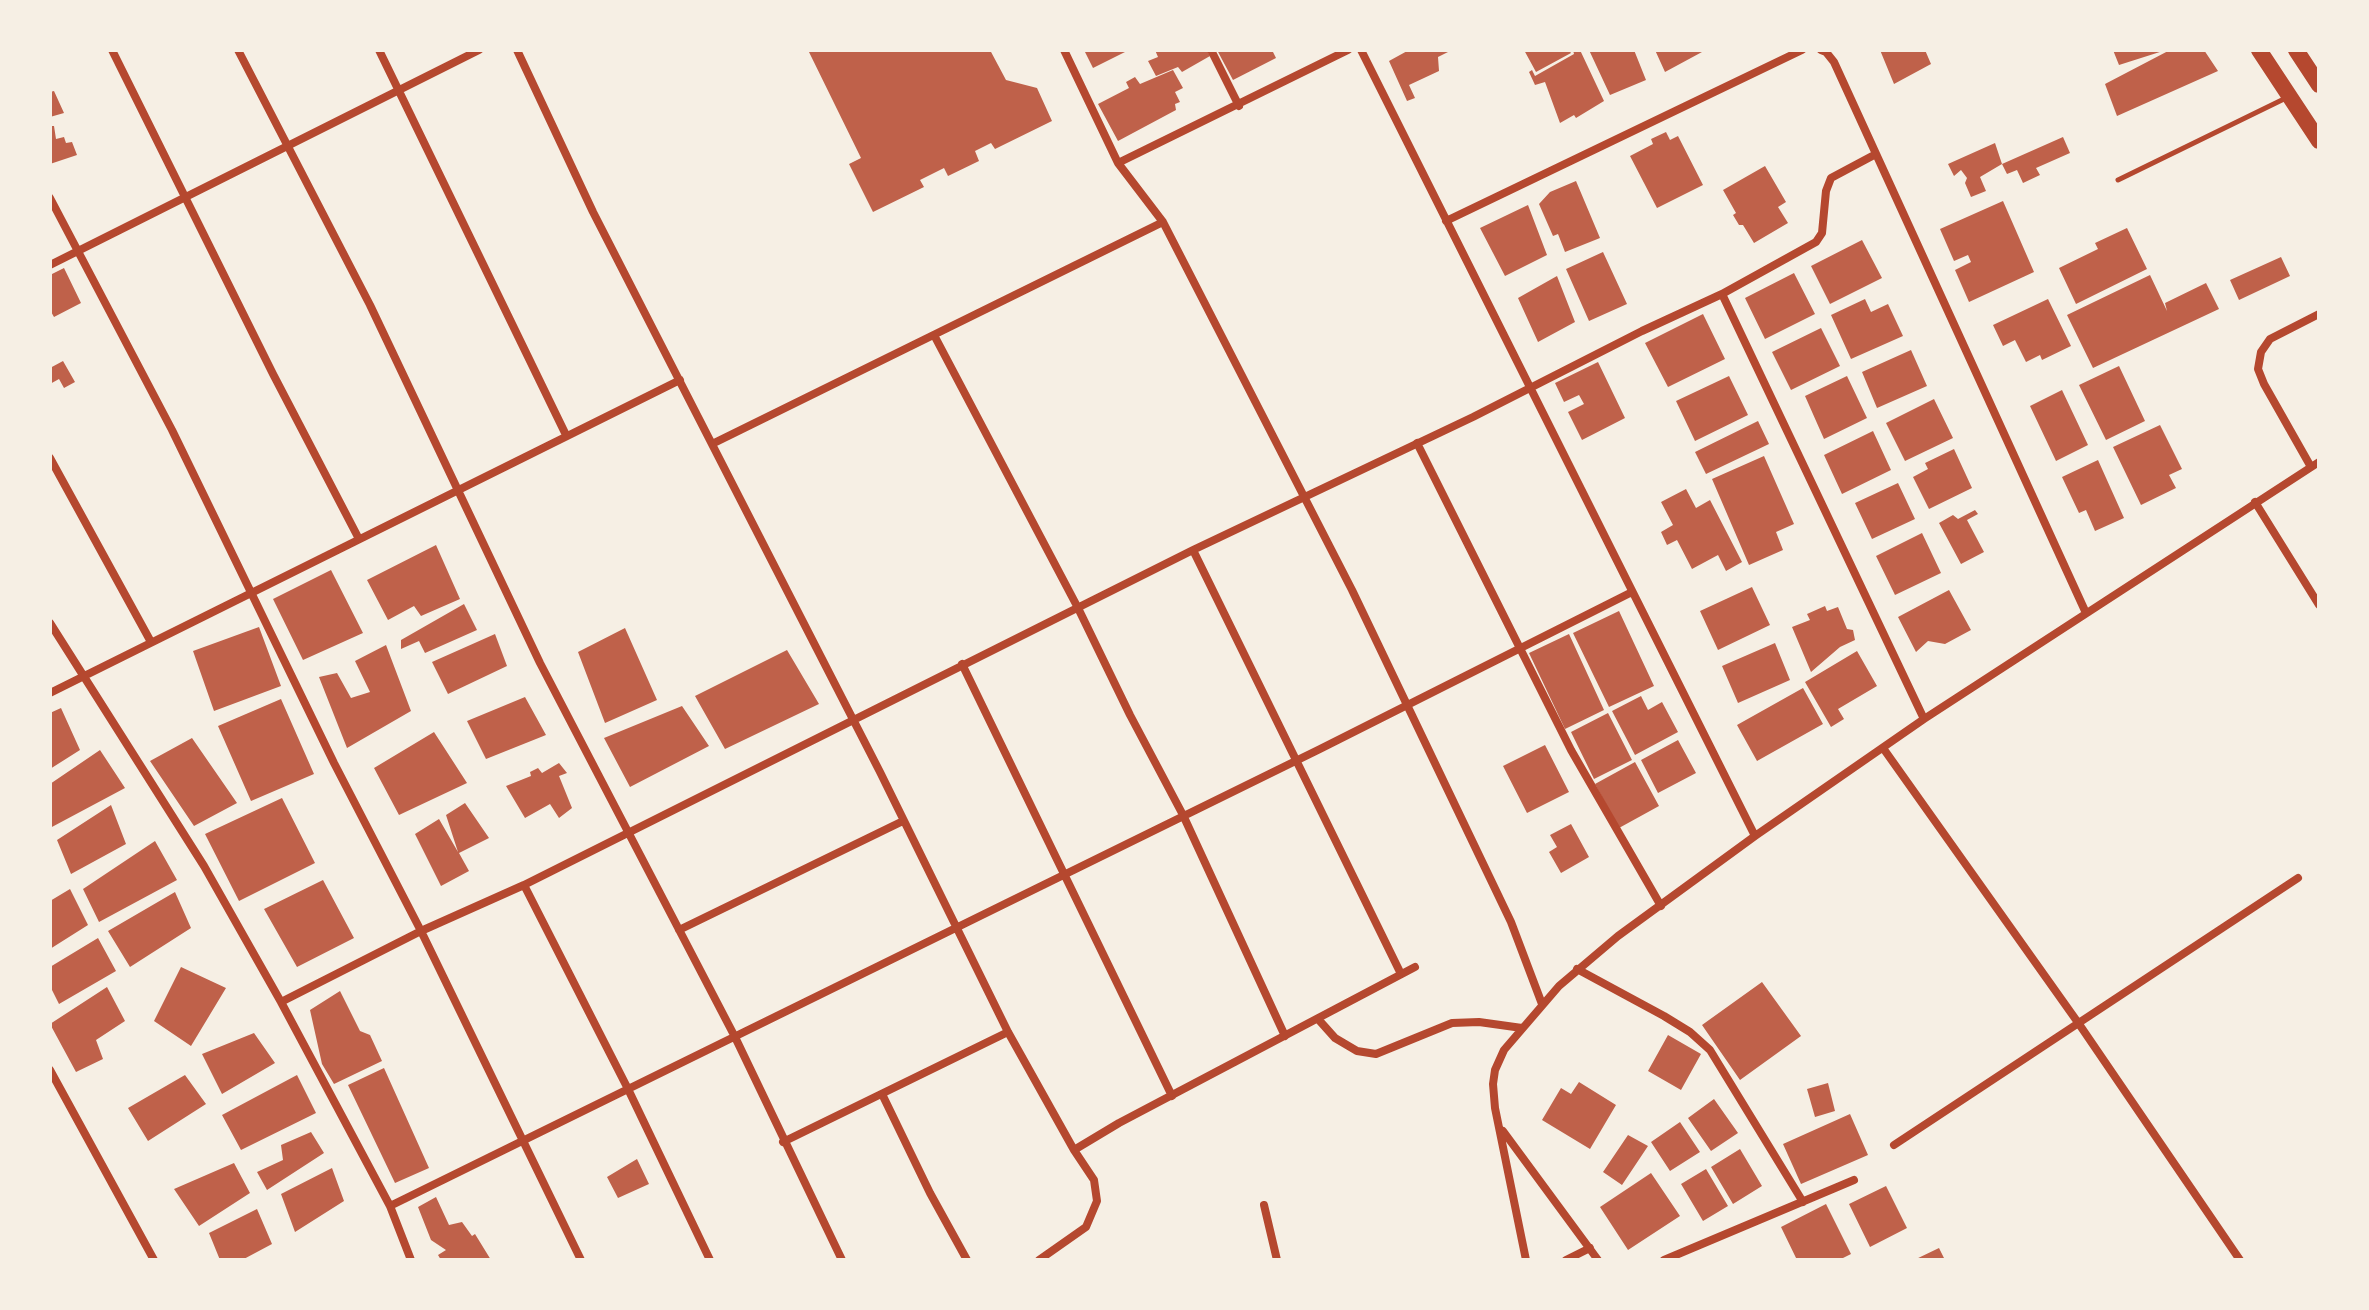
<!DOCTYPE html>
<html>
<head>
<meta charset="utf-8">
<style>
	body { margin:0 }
	#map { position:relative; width:2369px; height:1310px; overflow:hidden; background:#f6efe4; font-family:"Noto Sans",sans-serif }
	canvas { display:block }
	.frame { position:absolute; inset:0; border:52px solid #f6efe4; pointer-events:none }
</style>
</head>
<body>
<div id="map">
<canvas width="2369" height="1310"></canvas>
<div class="frame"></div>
</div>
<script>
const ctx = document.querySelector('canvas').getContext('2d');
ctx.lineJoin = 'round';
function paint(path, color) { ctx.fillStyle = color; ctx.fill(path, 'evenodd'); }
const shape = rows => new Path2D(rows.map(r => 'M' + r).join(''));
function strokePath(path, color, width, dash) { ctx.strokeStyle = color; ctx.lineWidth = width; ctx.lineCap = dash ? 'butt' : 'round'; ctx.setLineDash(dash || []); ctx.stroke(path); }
paint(shape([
	[808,50,990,50,1006,80,1037,88,1052,121,995,149,991,143,975,151,979,161,948,176,944,168,920,180,924,187,873,212,849,164,861,158],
	[1084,50,1129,50,1093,68],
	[1155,50,1207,50,1210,56,1182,72,1178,67,1156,76,1148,61,1158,57],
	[1217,50,1272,50,1276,58,1233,80],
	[1409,50,1452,50,1438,57,1439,71,1409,85,1415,98,1407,101,1389,61],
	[1524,50,1569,50,1571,53,1536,72],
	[1573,50,1580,50,1604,101,1576,118,1574,115,1560,123,1545,82,1535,85,1529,72,1532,70,1535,76,1574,54],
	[1589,50,1634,50,1646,80,1610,95],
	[1655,50,1701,50,1702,52,1665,72],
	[1880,50,1925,50,1931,64,1894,84],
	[2113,50,2163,50,2163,51,2119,65],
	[2170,50,2204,50,2218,71,2117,116,2105,84],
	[1173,70,1183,88,1175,92,1180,102,1175,104,1176,110,1118,141,1098,104,1129,88,1126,82,1135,77,1140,84],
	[54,91,64,113,50,117,50,92],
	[50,126,54,126,56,139,64,137,66,143,72,142,77,155,50,164],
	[1666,132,1670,140,1678,136,1703,185,1657,208,1630,156,1653,144,1651,139],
	[2063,137,2070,153,2036,168,2040,175,2023,183,2017,170,2007,174,2002,164],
	[1995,143,2002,164,1980,177,1986,191,1971,197,1965,183,1967,178,1961,170,1954,176,1948,164],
	[1765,166,1786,202,1778,207,1788,223,1754,243,1743,225,1739,225,1733,215,1736,213,1723,190],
	[1576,181,1600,238,1565,252,1558,234,1553,236,1539,204,1550,192],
	[2003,201,2034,272,1969,302,1955,270,1971,262,1968,255,1954,261,1940,229],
	[1528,205,1547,255,1505,276,1480,228],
	[2127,228,2147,269,2076,304,2059,268,2098,249,2095,243],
	[1862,240,1882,278,1830,304,1811,266],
	[1603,252,1627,304,1589,321,1566,269],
	[2281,257,2290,276,2239,300,2230,280],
	[64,268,81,303,54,317,50,310,50,275],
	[1794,273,1815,314,1765,339,1745,298],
	[2150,275,2167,311,2165,303,2206,283,2219,309,2093,368,2067,315],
	[1557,276,1575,322,1538,342,1518,298],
	[1865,299,1871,312,1888,304,1903,336,1851,359,1831,315],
	[2048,299,2071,346,2042,360,2040,355,2026,362,2015,340,2003,346,1993,325],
	[1703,314,1725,359,1668,387,1645,343],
	[1821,328,1840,366,1791,390,1772,352],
	[1911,350,1927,386,1877,408,1862,372],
	[63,361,75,382,64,388,59,379,50,384,50,368],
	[1598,362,1625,418,1582,440,1568,412,1584,404,1579,395,1564,402,1555,383],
	[2119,366,2145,421,2106,440,2079,385],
	[1729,376,1748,415,1695,441,1676,401],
	[1847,376,1867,418,1824,439,1805,396],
	[2062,390,2088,445,2056,461,2030,406],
	[1934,399,1953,438,1905,461,1886,423],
	[1758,421,1769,444,1706,474,1695,452],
	[2160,425,2182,469,2169,475,2176,488,2141,505,2113,447],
	[1873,431,1891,470,1842,494,1824,455],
	[1954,449,1972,488,1929,509,1913,477,1928,469,1925,463],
	[1764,456,1794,524,1776,532,1783,550,1749,565,1712,479],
	[2098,460,2124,518,2095,531,2086,510,2079,513,2062,477],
	[1898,483,1915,519,1872,539,1855,503],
	[1686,489,1696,508,1710,500,1742,562,1726,571,1718,555,1692,569,1677,540,1667,545,1661,532,1673,525,1661,502],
	[1975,510,1978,514,1967,520,1984,552,1961,564,1939,523,1953,515,1958,519],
	[1922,533,1941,573,1895,595,1876,556],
	[436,545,460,599,421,616,414,606,388,620,367,580],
	[331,570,363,633,303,660,273,599],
	[1752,587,1770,625,1718,650,1700,611],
	[1949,590,1971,630,1945,644,1928,641,1916,652,1898,617],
	[464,604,477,630,425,653,419,641,401,649,401,640],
	[1825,606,1827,611,1838,607,1847,629,1853,630,1855,640,1840,647,1811,672,1792,627,1810,620,1807,614],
	[1619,611,1654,686,1609,707,1573,633],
	[259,627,281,686,214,711,193,651],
	[625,628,657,700,605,723,578,652],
	[495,634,507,666,448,694,432,662],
	[1569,634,1604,710,1565,729,1529,653],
	[1775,643,1790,680,1738,703,1722,666],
	[386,645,411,711,347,748,319,677,337,673,351,698,370,692,355,661],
	[787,650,819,704,725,749,695,696],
	[1857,651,1877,686,1838,709,1844,719,1831,727,1805,682],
	[1803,688,1823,724,1757,761,1737,725],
	[1641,696,1648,710,1662,702,1678,732,1635,755,1612,711],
	[525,697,546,735,486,759,467,721],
	[281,699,314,774,251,801,218,726],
	[682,706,709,746,630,787,604,738],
	[61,708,80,750,50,769,50,713],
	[1608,713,1632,760,1594,779,1571,732],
	[434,732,467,783,399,815,374,768],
	[192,738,237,803,194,826,150,761],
	[1678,740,1696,773,1658,793,1641,760],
	[1545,745,1569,792,1527,813,1503,766],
	[100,750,125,788,50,828,50,784],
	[1635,762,1659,806,1619,828,1595,784],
	[559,763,567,773,559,776,572,808,559,818,550,804,525,818,506,786,531,776,530,772,538,768,542,773],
	[282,798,315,863,239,901,205,834],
	[465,803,489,838,459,853,469,871,441,886,415,834,439,819,458,852,446,815],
	[111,805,126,844,71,874,57,840],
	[1571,824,1589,857,1561,873,1549,852,1557,847,1550,835],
	[155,841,177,880,99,922,83,889],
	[323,880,354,938,297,967,264,909],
	[70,889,88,925,50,949,50,901],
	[175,892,191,928,130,967,108,931],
	[98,938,116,971,59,1004,50,986,50,967],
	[181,967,226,988,191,1046,154,1021],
	[1762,982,1801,1036,1740,1080,1702,1025],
	[107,987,125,1021,96,1040,103,1059,76,1072,50,1024],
	[340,991,360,1031,370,1035,382,1061,334,1084,322,1064,310,1010],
	[254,1033,275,1063,222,1094,202,1054],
	[1668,1035,1701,1054,1681,1090,1648,1071],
	[384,1068,429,1168,395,1183,348,1085],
	[185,1075,206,1104,148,1141,128,1108],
	[297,1075,316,1113,241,1150,222,1115],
	[1579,1082,1616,1105,1590,1149,1542,1120,1561,1088,1571,1094],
	[1828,1083,1835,1111,1815,1117,1807,1089],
	[1714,1099,1738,1133,1711,1151,1688,1118],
	[1850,1114,1868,1155,1801,1184,1783,1144],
	[1680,1122,1700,1152,1670,1171,1651,1142],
	[311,1132,324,1153,267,1190,257,1172,283,1160,281,1145],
	[1628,1135,1648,1146,1622,1185,1603,1172],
	[1740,1149,1762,1186,1733,1204,1711,1167],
	[637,1159,649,1184,618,1198,607,1177],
	[234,1163,250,1193,199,1226,174,1189],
	[332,1168,344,1201,295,1232,281,1194],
	[1706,1169,1728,1206,1703,1221,1681,1184],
	[1651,1173,1680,1216,1628,1250,1600,1207],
	[1886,1186,1907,1228,1870,1247,1849,1204],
	[436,1197,449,1225,462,1222,472,1236,475,1234,491,1260,441,1260,438,1255,446,1250,431,1240,418,1207],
	[1826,1204,1851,1254,1839,1260,1797,1260,1781,1227],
	[257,1209,272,1244,242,1260,220,1260,209,1233],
	[1939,1248,1945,1260,1914,1260]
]), '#bf614a');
strokePath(shape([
	[2118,180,2286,98]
]), '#b5482f', 5);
strokePath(shape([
	[112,50,273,374,359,539],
	[238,50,370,305,540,663,735,1037,842,1260],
	[379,50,566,435],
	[517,50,593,212,880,772,1008,1032,1074,1150,1094,1180,1097,1201,1086,1227,1039,1260],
	[1064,50,1118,163,1163,222,1352,590,1511,922,1542,1004],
	[1211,50,1239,106],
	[1361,50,1755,836],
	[1821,50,1826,52,1834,62,2086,613],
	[1118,163,1348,50],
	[50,198,172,430,334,763,421,931,581,1260],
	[1446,221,1802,50],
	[50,265,479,50],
	[1722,294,1924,719],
	[934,335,1078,608,1130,715,1183,815,1285,1036],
	[1417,443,1571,750,1661,906],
	[712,444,1163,222],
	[50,458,151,642],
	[2311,467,2264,384,2258,369,2261,352,2270,339,2319,314],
	[2255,502,2319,605],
	[1193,550,1401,974],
	[50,623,204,866,281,1002,390,1206,411,1260],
	[962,664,1172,1096],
	[50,693,680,380],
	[1883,748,2079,1024,2240,1260],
	[524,885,628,1089,710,1260],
	[679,930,903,821],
	[1577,969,1664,1016,1690,1032,1710,1050,1803,1202],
	[281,1002,421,931,524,885,1193,550,1473,417,1642,331,1722,294,1816,242,1822,233,1826,191,1831,178,1876,154],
	[1318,1019,1335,1038,1357,1051,1376,1054,1452,1023,1479,1022,1522,1028],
	[50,1070,154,1260],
	[882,1094,930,1193,967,1260],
	[1503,1131,1598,1260],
	[783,1142,1008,1032],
	[1894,1145,2298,878],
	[1074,1150,1119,1123,1415,967],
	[1264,1205,1277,1260],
	[390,1206,1320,749,1632,592],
	[1526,1260,1495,1108,1493,1084,1495,1070,1504,1050,1559,986,1618,936,1755,836,1924,719,2319,462],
	[1566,1260,1590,1248],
	[1664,1260,1854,1180]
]), '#b5482f', 8);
strokePath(shape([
	[2259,50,2319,141],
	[2296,50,2319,85]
]), '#b5482f', 16);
</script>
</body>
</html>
